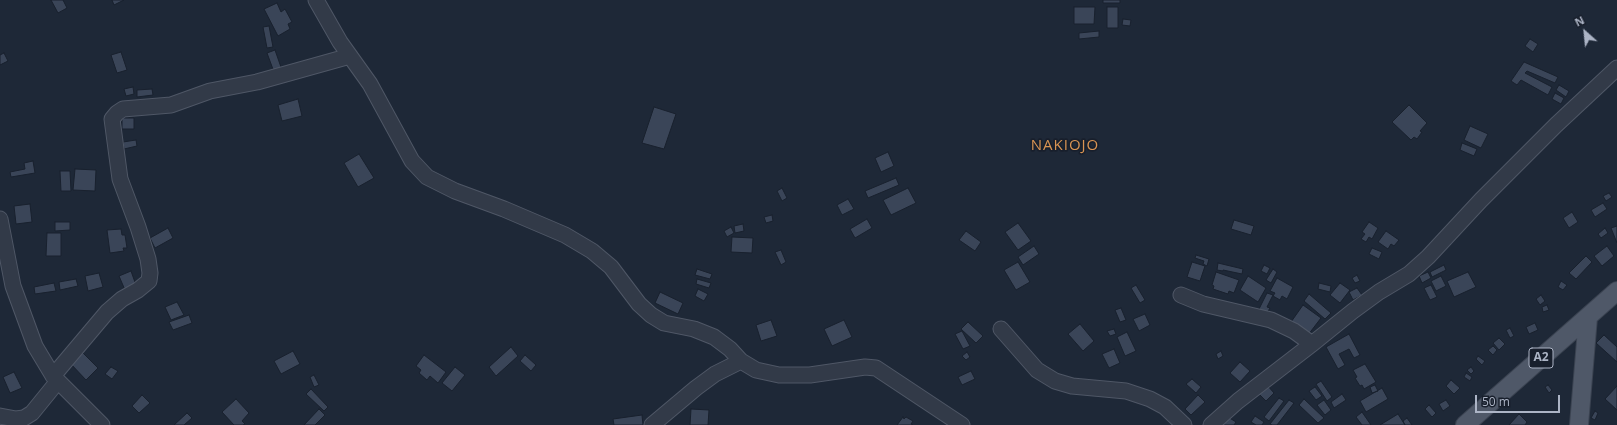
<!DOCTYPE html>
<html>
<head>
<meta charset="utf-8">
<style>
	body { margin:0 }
	#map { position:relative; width:1617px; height:425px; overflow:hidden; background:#1e2837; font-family:"Open Sans",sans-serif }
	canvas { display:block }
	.north { position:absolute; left:1565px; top:12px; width:40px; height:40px; -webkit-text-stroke:3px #181f2c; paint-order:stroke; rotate:333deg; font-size:11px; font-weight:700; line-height:16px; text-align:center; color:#acb4c5 }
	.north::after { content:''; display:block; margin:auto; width:14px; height:18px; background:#acb4c5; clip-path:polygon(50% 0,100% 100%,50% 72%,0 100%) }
	.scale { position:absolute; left:1475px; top:395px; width:85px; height:18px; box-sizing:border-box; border:2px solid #acb4c5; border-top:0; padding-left:5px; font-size:12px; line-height:14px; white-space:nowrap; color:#acb4c5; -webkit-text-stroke:3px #181f2c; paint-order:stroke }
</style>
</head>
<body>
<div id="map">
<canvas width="1617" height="425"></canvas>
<div class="north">N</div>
<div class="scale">50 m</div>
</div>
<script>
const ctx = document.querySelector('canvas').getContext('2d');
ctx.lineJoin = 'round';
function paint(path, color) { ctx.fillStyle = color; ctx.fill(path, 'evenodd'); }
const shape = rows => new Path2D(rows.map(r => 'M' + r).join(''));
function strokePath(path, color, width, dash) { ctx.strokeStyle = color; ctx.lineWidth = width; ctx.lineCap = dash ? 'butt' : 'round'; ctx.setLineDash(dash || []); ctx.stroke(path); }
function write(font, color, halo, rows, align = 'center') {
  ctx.font = font + ' "Open Sans",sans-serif'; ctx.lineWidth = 3.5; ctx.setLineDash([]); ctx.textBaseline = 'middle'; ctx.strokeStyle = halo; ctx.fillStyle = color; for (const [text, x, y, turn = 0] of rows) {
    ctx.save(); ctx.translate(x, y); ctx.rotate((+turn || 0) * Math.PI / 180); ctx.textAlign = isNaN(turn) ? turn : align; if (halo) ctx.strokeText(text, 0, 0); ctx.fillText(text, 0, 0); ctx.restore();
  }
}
const building = shape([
	[51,0,63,0,67,8,58,13,51,0],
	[112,0,124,0,114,5,112,0],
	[1103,0,1120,0,1120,3,1103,3,1103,0],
	[277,3,281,12,285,9,292,22,288,24,290,29,278,36,264,9,277,3],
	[1074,7,1095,7,1094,24,1074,24,1074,7],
	[1107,7,1118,7,1118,28,1107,28,1107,7],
	[1123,19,1131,20,1130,26,1122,25,1123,19],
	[269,26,273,47,267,48,263,27,269,26],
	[1099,31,1099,37,1079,39,1079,33,1099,31],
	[1530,39,1538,44,1533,52,1525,46,1530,39],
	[275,50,282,70,274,72,267,53,275,50],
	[121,52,127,70,117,73,111,55,121,52],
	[4,53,8,61,0,65,0,55,4,53],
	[1524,62,1558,77,1555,83,1527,71,1525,73,1552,87,1548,95,1521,80,1517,85,1511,81,1524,62],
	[1559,85,1569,91,1566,97,1556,90,1559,85],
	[133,87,134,94,126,96,124,89,133,87],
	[152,89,153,95,137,97,137,90,152,89],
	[1555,93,1564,98,1561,104,1552,99,1555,93],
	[298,99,302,116,282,121,278,105,298,99],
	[1409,105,1427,123,1420,131,1422,132,1417,139,1414,137,1411,140,1392,122,1409,105],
	[654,107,676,114,664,149,642,143,654,107],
	[122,118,134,118,134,129,122,129,122,118],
	[1470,126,1488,134,1481,148,1464,140,1470,126],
	[136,140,137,146,124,149,123,142,136,140],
	[1462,143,1477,149,1474,156,1460,150,1462,143],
	[888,152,894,166,881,172,875,158,888,152],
	[359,154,374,178,358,187,344,163,359,154],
	[33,161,35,173,11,177,10,172,25,169,24,163,33,161],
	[75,169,96,170,95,191,73,190,75,169],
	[60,171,70,171,71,191,61,191,60,171],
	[896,178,899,185,868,198,865,191,896,178],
	[782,188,787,198,782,201,777,191,782,188],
	[908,188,916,203,891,215,883,200,908,188],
	[1609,193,1612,197,1606,201,1603,196,1609,193],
	[848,199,854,209,842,215,837,205,848,199],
	[1603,203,1607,209,1595,217,1591,210,1603,203],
	[30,204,32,222,16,224,14,206,30,204],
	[1572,212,1578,222,1569,228,1563,218,1572,212],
	[772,215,773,221,766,223,764,217,772,215],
	[867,219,872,228,855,238,850,229,867,219],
	[1234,220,1254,226,1251,235,1231,229,1234,220],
	[55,222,70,222,70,230,55,231,55,222],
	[1369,222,1378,228,1372,239,1369,237,1366,242,1361,239,1365,234,1362,232,1369,222],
	[1018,223,1031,241,1018,250,1005,232,1018,223],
	[743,224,744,231,735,233,734,226,743,224],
	[1617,226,1617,243,1611,228,1617,226],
	[731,227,734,233,727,237,724,231,731,227],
	[168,228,173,238,155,248,150,238,168,228],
	[1605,228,1608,233,1601,238,1598,234,1605,228],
	[121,229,122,235,125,235,127,248,123,248,124,251,110,253,107,230,121,229],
	[966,231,981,242,975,251,959,240,966,231],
	[1386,231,1399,240,1394,246,1391,244,1388,249,1378,242,1386,231],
	[47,233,61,233,61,256,46,256,47,233],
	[732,237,753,238,752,253,731,252,732,237],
	[1034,246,1039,254,1023,265,1018,257,1034,246],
	[1607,246,1614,256,1602,266,1594,256,1607,246],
	[1372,248,1382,252,1379,259,1369,254,1372,248],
	[781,250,786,262,781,265,775,252,781,250],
	[1196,255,1209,259,1207,266,1203,264,1204,261,1195,258,1196,255],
	[1586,256,1592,262,1576,279,1569,273,1586,256],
	[1018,262,1030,282,1016,290,1004,270,1018,262],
	[1192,262,1205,266,1200,281,1187,277,1192,262],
	[1218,263,1243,269,1242,274,1223,270,1223,271,1217,270,1218,263],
	[1264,265,1270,268,1267,274,1261,271,1264,265],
	[1444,265,1446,270,1432,277,1430,272,1444,265],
	[697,269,712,274,710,279,695,275,697,269],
	[1273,269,1277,272,1271,283,1266,280,1273,269],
	[131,271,136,285,125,290,119,276,131,271],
	[1216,272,1239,280,1234,293,1229,291,1228,294,1213,289,1214,286,1212,285,1216,272],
	[1428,272,1431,278,1422,283,1419,276,1428,272],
	[1468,272,1476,287,1454,297,1447,281,1468,272],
	[99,273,103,287,88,291,85,276,99,273],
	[1357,275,1360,281,1355,283,1352,278,1357,275],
	[1248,276,1266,288,1258,302,1240,290,1248,276],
	[1441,276,1446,286,1436,291,1431,281,1441,276],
	[1277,278,1293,287,1287,299,1282,296,1280,300,1273,296,1275,293,1270,291,1277,278],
	[76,279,78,286,60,290,59,282,76,279],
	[697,279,711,283,709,288,696,284,697,279],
	[1561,281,1567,285,1563,290,1558,287,1561,281],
	[54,283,56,291,35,294,34,287,54,283],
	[1319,283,1331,286,1330,292,1318,289,1319,283],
	[1340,283,1350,290,1340,303,1330,295,1340,283],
	[1136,285,1145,300,1140,303,1131,288,1136,285],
	[1431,285,1437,297,1430,300,1424,288,1431,285],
	[1357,288,1362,295,1353,300,1349,292,1357,288],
	[698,289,708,294,704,301,695,296,698,289],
	[660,292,683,303,678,314,655,303,660,292],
	[1267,293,1273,295,1267,307,1270,308,1267,313,1259,309,1267,293],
	[1309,294,1331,313,1325,319,1304,301,1309,294],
	[1541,295,1545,301,1540,305,1536,299,1541,295],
	[177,302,184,315,171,320,165,307,177,302],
	[1303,305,1321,318,1308,335,1291,322,1303,305],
	[1547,305,1549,310,1543,312,1542,307,1547,305],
	[1121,308,1126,320,1120,322,1115,310,1121,308],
	[1145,314,1150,325,1139,331,1133,319,1145,314],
	[189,315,192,323,173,330,169,322,189,315],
	[771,320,777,336,761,341,756,325,771,320],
	[844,320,852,337,832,346,824,329,844,320],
	[968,322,983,336,976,343,961,329,968,322],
	[1535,323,1538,330,1529,334,1526,327,1535,323],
	[1080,324,1094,341,1083,351,1068,334,1080,324],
	[1510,328,1514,336,1510,338,1506,330,1510,328],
	[1114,329,1116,334,1110,336,1107,331,1114,329],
	[962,331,970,346,963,349,955,334,962,331],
	[1127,332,1136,351,1125,356,1117,337,1127,332],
	[1349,334,1360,355,1354,358,1349,349,1339,354,1345,365,1338,369,1326,347,1349,334],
	[1604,335,1617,347,1617,362,1596,343,1604,335],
	[1499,338,1505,344,1499,350,1493,343,1499,338],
	[1493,346,1497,350,1493,355,1488,350,1493,346],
	[511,347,518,356,496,376,489,367,511,347],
	[1114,349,1120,363,1109,368,1102,354,1114,349],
	[293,351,300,364,281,374,274,361,293,351],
	[1221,351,1223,356,1218,359,1216,354,1221,351],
	[82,352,98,368,86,380,70,363,82,352],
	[967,352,970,357,966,360,962,356,967,352],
	[424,355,446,372,438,383,430,376,427,380,419,373,421,370,416,366,424,355],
	[525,355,536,365,531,371,520,361,525,355],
	[1478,356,1485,361,1482,365,1476,359,1478,356],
	[1240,362,1250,371,1240,382,1230,373,1240,362],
	[1365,364,1376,382,1364,389,1362,385,1360,386,1355,378,1357,377,1353,370,1365,364],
	[111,367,118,371,112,379,105,374,111,367],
	[455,367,465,375,452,391,442,383,455,367],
	[1471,367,1474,371,1471,374,1467,370,1471,367],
	[971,371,975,379,962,385,958,377,971,371],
	[14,372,22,388,10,393,3,377,14,372],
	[1466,373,1472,377,1470,381,1464,377,1466,373],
	[314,375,319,385,314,387,310,377,314,375],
	[1192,379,1201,387,1196,393,1186,384,1192,379],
	[1451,380,1460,388,1454,394,1446,386,1451,380],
	[1321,381,1332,397,1327,401,1316,384,1321,381],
	[1267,385,1274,393,1266,401,1258,393,1267,385],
	[1375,385,1378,391,1372,393,1370,387,1375,385],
	[1548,385,1552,390,1549,393,1545,387,1548,385],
	[1617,386,1617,410,1605,399,1617,386],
	[1315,387,1322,396,1316,400,1309,391,1315,387],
	[1382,388,1388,399,1366,412,1360,401,1382,388],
	[311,389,328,407,324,411,306,394,311,389],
	[1342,394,1346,400,1334,408,1331,402,1342,394],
	[142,395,150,403,139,413,132,406,142,395],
	[1198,395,1205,402,1191,415,1185,409,1198,395],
	[1279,398,1284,401,1269,421,1264,417,1279,398],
	[236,399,249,413,242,421,245,424,243,425,234,425,222,412,236,399],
	[1304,399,1324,418,1318,423,1299,405,1304,399],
	[1289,400,1294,403,1277,425,1272,425,1270,424,1289,400],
	[1324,400,1331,410,1325,415,1317,405,1324,400],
	[1446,400,1450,406,1443,411,1439,404,1446,400],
	[1429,405,1436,413,1432,417,1425,409,1429,405],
	[319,409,325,415,315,425,304,425,319,409],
	[691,409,709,410,708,425,690,425,691,409],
	[1595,411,1598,413,1595,420,1591,418,1595,411],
	[1362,412,1371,425,1362,425,1356,417,1362,412],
	[187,413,192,418,184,425,174,425,187,413],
	[1398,414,1405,425,1380,425,1398,414],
	[1519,414,1527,422,1525,425,1509,425,1519,414],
	[642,415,643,425,614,425,613,419,642,415],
	[1255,416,1264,422,1262,425,1256,425,1251,422,1255,416],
	[903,417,904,419,906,417,913,421,911,424,913,425,897,425,903,417],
	[1228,417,1236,422,1234,425,1223,425,1228,417],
	[1407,418,1412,425,1405,425,1403,421,1407,418]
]);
paint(building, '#3a4558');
strokePath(building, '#19212e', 1);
const minor = shape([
	[316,0,340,42,370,84,412,161,427,177,455,191,504,209,565,235,592,251,611,267,639,304,651,315,664,323,694,329,714,337,730,349,741,361,756,370,779,375,810,375,865,367,876,368,962,425],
	[0,219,13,286,35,346,53,376,102,425],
	[1181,295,1203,304,1271,320,1294,331,1312,344],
	[1001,329,1037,370,1055,381,1072,386,1126,391,1150,399,1165,407,1184,425],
	[53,376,107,312,122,299,138,290,149,281,150,273,148,259,138,227,120,179,112,119,117,113,123,109,171,105,210,91,257,82,350,56],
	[0,416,16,419,24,418,32,413,58,381],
	[652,425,696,388,715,374,741,361],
	[1211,425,1238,401,1312,344,1353,311,1379,292,1409,274,1428,257,1481,200,1556,125,1617,68]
]);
const major = shape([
	[1465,425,1617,291],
	[1579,425,1588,317]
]);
strokePath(minor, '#4f5766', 17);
strokePath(major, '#3b4351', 20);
strokePath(minor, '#323a48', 15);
strokePath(major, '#4f5868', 18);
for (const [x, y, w] of [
	[1541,358,24]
]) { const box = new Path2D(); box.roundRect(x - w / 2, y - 10, w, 20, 3); ctx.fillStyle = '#181f2c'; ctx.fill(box); strokePath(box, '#acb4c5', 1); }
write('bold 12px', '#acb4c5', null, [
	["A2",1541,358]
]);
ctx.letterSpacing = '1px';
write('15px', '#d99453', '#181f2c', [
	["NAKIOJO",1065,146]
]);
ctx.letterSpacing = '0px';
</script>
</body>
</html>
